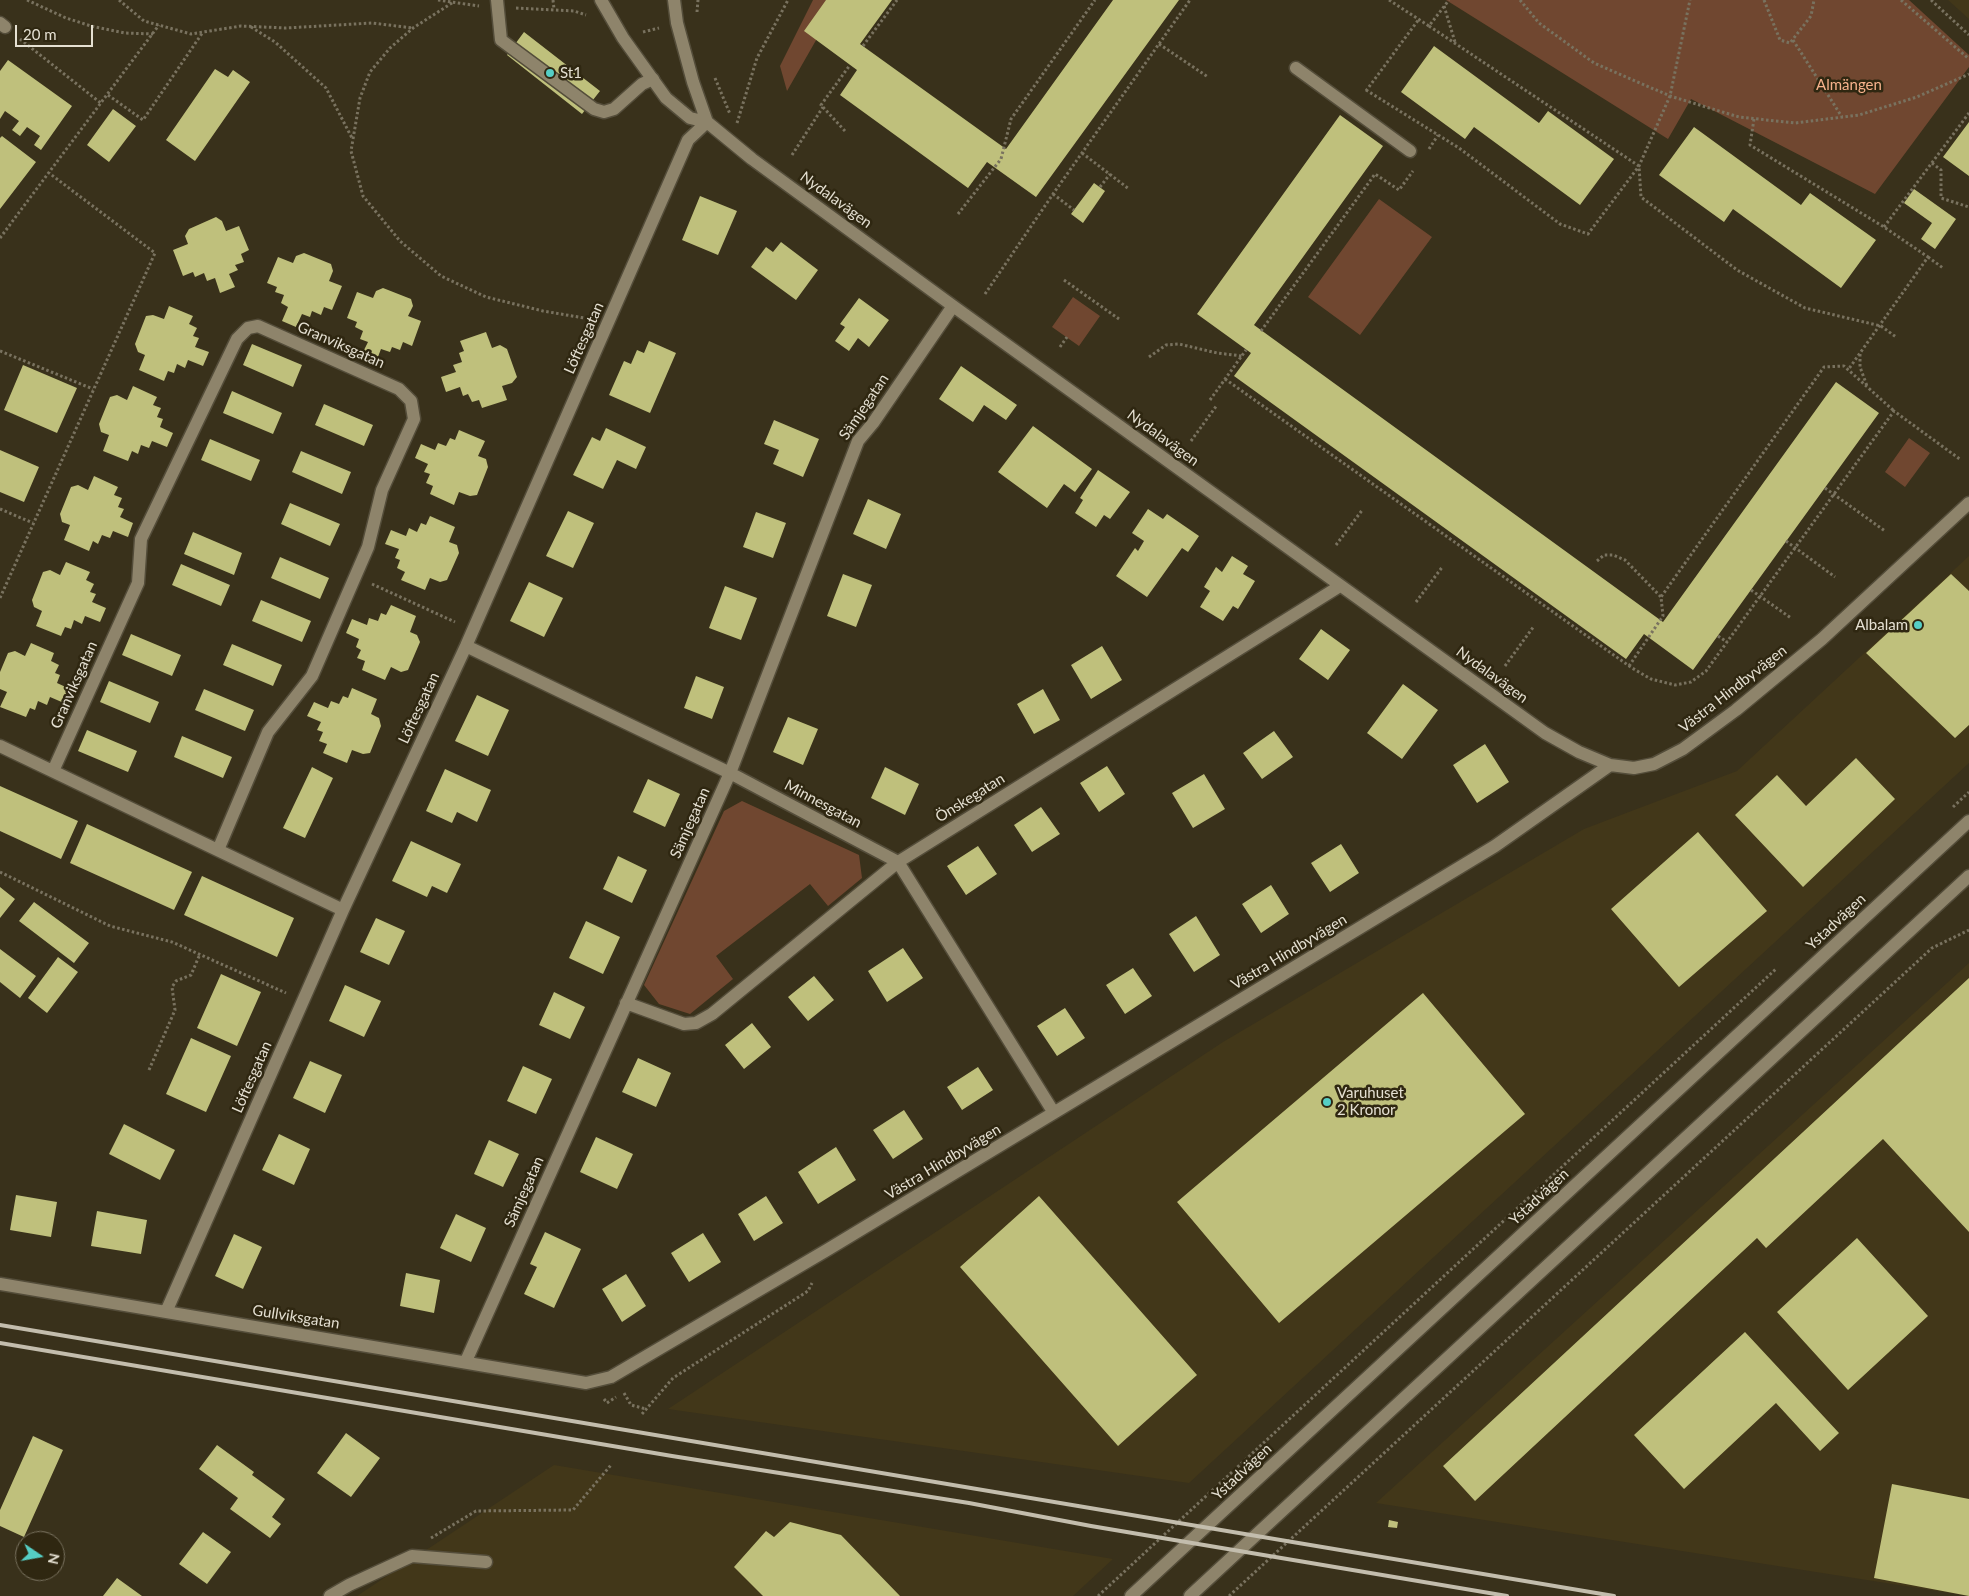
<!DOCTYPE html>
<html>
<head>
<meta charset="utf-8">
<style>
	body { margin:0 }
	#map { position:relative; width:1969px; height:1596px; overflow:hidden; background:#39311b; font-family:Lato,sans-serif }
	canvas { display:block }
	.north { position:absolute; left:15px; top:1531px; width:50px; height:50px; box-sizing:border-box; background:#2f2711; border:1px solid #78715e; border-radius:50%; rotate:102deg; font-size:14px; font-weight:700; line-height:20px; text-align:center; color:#e5e0d2 }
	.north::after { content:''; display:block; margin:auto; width:18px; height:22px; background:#55cec5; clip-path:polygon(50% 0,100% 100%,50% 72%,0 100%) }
	.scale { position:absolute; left:15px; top:25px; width:78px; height:22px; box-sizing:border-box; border:2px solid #e5e0d2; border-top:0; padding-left:6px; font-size:15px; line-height:18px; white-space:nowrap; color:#e5e0d2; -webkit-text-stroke:4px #2f2711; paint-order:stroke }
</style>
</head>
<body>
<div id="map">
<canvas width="1969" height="1596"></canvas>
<div class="north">N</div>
<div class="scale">20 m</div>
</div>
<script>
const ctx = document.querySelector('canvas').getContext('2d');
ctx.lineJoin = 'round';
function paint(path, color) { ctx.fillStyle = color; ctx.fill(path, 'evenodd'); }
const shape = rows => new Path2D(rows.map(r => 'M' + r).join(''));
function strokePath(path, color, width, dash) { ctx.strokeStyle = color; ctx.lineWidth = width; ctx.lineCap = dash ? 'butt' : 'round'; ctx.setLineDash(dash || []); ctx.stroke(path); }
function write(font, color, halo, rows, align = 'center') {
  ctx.font = font + ' Lato,sans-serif'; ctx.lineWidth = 5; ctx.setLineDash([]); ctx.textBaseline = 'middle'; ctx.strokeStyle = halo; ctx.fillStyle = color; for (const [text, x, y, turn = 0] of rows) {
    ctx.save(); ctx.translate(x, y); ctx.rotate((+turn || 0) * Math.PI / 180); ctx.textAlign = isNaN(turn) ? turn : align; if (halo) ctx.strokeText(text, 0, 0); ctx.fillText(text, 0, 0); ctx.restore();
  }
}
paint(shape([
	[1949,0,1969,0,1969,19,1948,0],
	[1969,556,1969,763,1189,1483,668,1409,1223,1042,1584,829,1737,771],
	[1969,963,1969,1596,1376,1503],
	[554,1465,1113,1559,1073,1596,357,1596]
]), '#423719');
paint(shape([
	[813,0,839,0,787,91,780,66],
	[1446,0,1909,0,1969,55,1969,67,1875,194,1691,99,1668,139],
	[1379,199,1432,237,1360,335,1308,297],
	[1073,297,1100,316,1079,346,1052,327],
	[1909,438,1930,453,1905,487,1885,472],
	[742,801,859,855,862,878,828,906,810,884,716,956,733,979,690,1014,659,1004,644,985,724,811]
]), '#704730');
paint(shape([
	[826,0,892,0,860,44,1006,149,1113,0,1179,0,1036,197,987,162,968,188,840,95,857,70,804,31],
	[524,32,600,91,582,114,507,55],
	[1434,46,1539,123,1548,111,1614,159,1580,205,1474,127,1465,139,1401,92],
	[8,60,72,106,41,150,34,145,40,136,27,127,20,136,12,130,19,121,5,111,0,119,0,71],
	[215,69,228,77,233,70,250,82,195,161,166,140],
	[113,109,136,126,109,162,87,145],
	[1340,115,1383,146,1254,325,1663,622,1836,382,1879,413,1693,670,1644,634,1626,659,1234,376,1251,353,1197,314],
	[1969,122,1969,176,1943,157],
	[1694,127,1801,205,1810,193,1876,240,1841,288,1733,209,1724,222,1659,175],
	[2,136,36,162,0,209,0,138],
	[1094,183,1105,191,1083,223,1071,214],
	[1914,189,1956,219,1935,249,1921,239,1932,223,1904,203],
	[700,196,737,211,718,255,682,240],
	[216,217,222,221,226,231,239,226,249,250,241,254,244,262,235,265,238,270,229,274,235,287,220,293,215,278,207,281,204,273,195,277,193,272,183,276,173,250,188,244,185,236,189,229],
	[781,242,818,270,796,300,751,267,766,247,773,252],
	[304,253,331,264,333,271,329,281,342,286,332,310,324,307,321,315,312,311,310,317,302,314,296,327,282,321,288,307,281,303,284,295,275,292,277,287,267,283,278,257,293,263,296,256],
	[383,288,411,299,413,306,408,316,421,321,412,346,403,342,400,350,392,347,390,352,381,349,376,362,361,356,368,342,360,339,363,331,355,327,357,322,347,318,357,292,373,298,376,291],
	[859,298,889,320,869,347,858,338,849,351,835,341,845,327,840,324],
	[169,306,193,316,189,324,197,328,193,336,199,338,195,347,209,352,203,366,188,360,185,368,177,364,174,373,168,371,164,381,139,370,145,355,138,352,135,344,146,316,153,315,164,319],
	[486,332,492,348,500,345,507,349,517,377,512,383,502,386,507,400,482,408,479,400,472,402,468,394,463,396,460,387,446,392,441,377,456,372,453,365,462,362,459,353,464,351,460,341],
	[649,341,676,353,650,413,609,395,624,361,631,364,637,350,644,353],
	[252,344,302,365,293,387,243,365],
	[23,365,77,388,57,433,4,410],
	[961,366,1017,405,1006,420,984,405,973,422,939,399],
	[133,386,157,397,153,405,161,408,157,417,163,419,160,427,173,433,167,447,152,441,149,448,141,445,138,454,132,451,128,461,103,451,109,435,101,432,99,424,110,397,117,395,127,400],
	[232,391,282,413,273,434,223,413],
	[324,404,373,425,364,446,315,425],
	[774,420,819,439,803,477,773,464,779,450,764,444],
	[1033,426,1092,469,1075,492,1064,484,1047,508,998,472],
	[606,428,646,447,636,469,617,460,603,489,573,475,592,437,600,441],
	[459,430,485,441,478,456,486,459,488,467,477,495,470,496,459,492,454,505,430,494,433,486,426,483,430,474,424,472,428,464,415,458,421,444,435,450,438,443,446,446,450,438,455,440],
	[210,439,260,460,251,481,201,460],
	[0,450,39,467,24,502,0,492],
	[301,451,351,472,342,494,292,472],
	[1098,470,1130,492,1110,519,1104,515,1096,527,1075,513,1083,500,1080,498],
	[94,476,118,487,114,495,122,498,118,507,124,509,120,517,133,523,128,537,113,531,110,538,102,535,98,544,93,541,89,551,64,540,70,525,62,522,60,514,71,487,78,485,88,490],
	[868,499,901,514,886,549,853,534],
	[290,503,340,524,330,546,281,524],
	[1148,509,1163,519,1167,514,1199,536,1188,552,1182,548,1147,597,1116,576,1135,548,1138,551,1144,541,1132,533],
	[568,511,594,523,573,568,546,556],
	[756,512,786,523,773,558,743,547],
	[430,516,455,527,449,542,457,545,459,553,447,580,440,582,430,578,425,590,401,580,405,572,397,568,400,560,395,558,399,549,385,544,391,530,406,536,409,528,417,532,421,523,426,525],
	[193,532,242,553,234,575,184,554],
	[1232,556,1248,566,1243,574,1255,581,1238,609,1233,606,1223,621,1200,607,1210,591,1204,587,1216,567,1222,572],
	[280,557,329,578,320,599,271,578],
	[66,562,90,572,86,580,94,584,90,592,96,594,92,602,106,608,100,622,85,616,82,624,74,620,71,629,65,627,61,636,36,626,42,611,34,607,32,600,43,572,50,570,60,575],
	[181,564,230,585,221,606,172,585],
	[843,574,872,585,856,627,827,616],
	[1951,574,1969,591,1969,725,1955,738,1866,653],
	[529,582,563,598,544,637,510,621],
	[725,586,757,598,741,640,709,628],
	[261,600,311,621,302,642,252,621],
	[391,605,416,616,410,632,417,635,420,642,408,670,401,672,391,667,385,680,362,670,365,661,357,658,361,650,356,647,359,639,346,633,352,619,367,625,369,618,378,621,381,613,386,615],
	[1321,629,1350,650,1328,680,1299,659],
	[131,634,181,655,172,676,122,655],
	[31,643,54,653,51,661,59,665,55,673,60,675,57,683,70,689,64,703,50,697,47,705,38,701,35,710,30,708,26,717,0,707,7,692,0,689,0,672,8,653,15,651,25,656],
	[232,644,282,665,273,686,223,665],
	[1102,646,1122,680,1091,699,1071,665],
	[696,676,724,687,712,719,684,708],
	[109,681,159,702,150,723,100,702],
	[1403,684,1438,710,1402,759,1367,733],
	[352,688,377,699,371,714,379,718,381,726,370,753,363,754,352,750,347,763,323,753,327,744,319,741,323,732,317,730,321,722,307,716,314,702,328,708,331,701,339,704,343,696,348,698],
	[204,689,254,710,245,731,195,710],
	[1043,689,1060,720,1034,734,1017,704],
	[477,695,509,710,488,756,455,741],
	[788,717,818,729,803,765,773,752],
	[87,730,137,751,128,772,78,751],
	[1274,731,1293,757,1262,779,1243,753],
	[182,736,232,757,223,778,174,757],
	[1485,744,1509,782,1477,803,1453,765],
	[1856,758,1895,799,1803,887,1735,815,1777,775,1806,806],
	[1107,766,1125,794,1099,812,1080,783],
	[312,767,333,778,305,838,283,828],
	[885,767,919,784,905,815,871,798],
	[445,769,491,790,477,822,457,812,452,823,426,811],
	[1204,774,1225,809,1193,828,1172,793],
	[648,779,680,794,665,827,633,812],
	[0,786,78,821,61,859,0,831],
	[1041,807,1060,834,1032,852,1014,825],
	[87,824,192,872,174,910,70,863],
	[1698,832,1767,911,1679,987,1611,909],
	[411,841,461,864,447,893,432,886,427,897,392,881],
	[1341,844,1359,873,1330,892,1311,863],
	[978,846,997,874,966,895,947,866],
	[618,856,647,870,632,903,603,889],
	[202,876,294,918,277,957,184,915],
	[1271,885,1289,914,1261,933,1242,904],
	[0,887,15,899,0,918],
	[34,902,89,943,74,963,19,921],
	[1196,916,1220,955,1194,972,1169,934],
	[376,918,405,931,389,965,360,952],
	[586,921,620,937,603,974,569,958],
	[903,948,923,978,887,1002,868,971],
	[0,949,36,976,20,998,0,982],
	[58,957,78,972,47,1013,28,998],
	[1133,968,1152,996,1125,1014,1106,985],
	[221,974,261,992,237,1046,197,1028],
	[814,976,834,1000,808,1021,788,997],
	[1969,978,1969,1232,1883,1139,1766,1248,1757,1238,1475,1501,1443,1466],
	[345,985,381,1001,364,1037,329,1021],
	[554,992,585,1007,570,1039,539,1025],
	[1423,993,1525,1114,1279,1323,1177,1202],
	[1065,1008,1085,1038,1057,1056,1037,1026],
	[752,1023,771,1047,744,1069,725,1045],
	[191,1038,231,1056,206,1112,166,1094],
	[638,1058,671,1073,656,1107,622,1092],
	[310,1061,342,1075,325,1113,293,1098],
	[523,1066,552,1079,536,1114,507,1101],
	[978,1067,993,1090,962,1110,947,1087],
	[904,1110,923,1139,893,1159,873,1130],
	[124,1124,175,1150,160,1180,109,1154],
	[279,1134,310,1149,294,1185,262,1170],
	[596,1137,633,1154,617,1189,580,1172],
	[489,1140,519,1154,503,1187,474,1174],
	[836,1147,856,1180,818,1204,798,1172],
	[16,1195,57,1202,51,1237,10,1230],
	[766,1196,783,1223,754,1241,738,1214],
	[1039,1196,1197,1375,1118,1446,960,1267],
	[97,1211,147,1220,141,1254,91,1246],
	[456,1214,486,1228,471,1262,440,1248],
	[545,1232,581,1249,554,1308,524,1294,537,1267,530,1264],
	[703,1233,721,1262,689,1282,671,1253],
	[234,1234,262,1247,243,1289,215,1276],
	[1857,1238,1928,1316,1848,1390,1777,1312],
	[406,1273,440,1280,434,1313,400,1306],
	[626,1274,646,1306,622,1322,602,1289],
	[1745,1332,1839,1433,1820,1451,1776,1403,1684,1489,1634,1435],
	[346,1433,380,1458,351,1497,317,1473],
	[33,1436,63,1450,24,1537,0,1526,0,1510],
	[217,1445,254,1472,252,1475,285,1499,272,1517,281,1524,270,1538,230,1509,238,1498,199,1469],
	[1892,1484,1969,1499,1969,1596,1874,1578],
	[1389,1520,1398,1522,1397,1528,1388,1527],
	[790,1522,841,1535,900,1596,763,1596,734,1567,766,1531,774,1537],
	[203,1532,231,1552,207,1584,179,1564],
	[117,1578,142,1596,103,1596]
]), '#bfc07c');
const service = shape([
	[497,0,501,40,594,109,604,112,614,109,642,84,653,79],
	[0,23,5,27],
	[1296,68,1410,151]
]);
const minor = shape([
	[601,0,623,38,666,98,690,118,707,122,752,159,953,306,1545,733,1579,752,1610,765],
	[674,0,677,23,693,82,707,122],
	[466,646,730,773,898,862,1054,1113],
	[0,746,343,910],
	[53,771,138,583,141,539,237,339,248,328,258,326,399,389,411,401,414,419,382,490,368,547,312,676,268,732,218,850],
	[626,1003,684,1024,696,1023,712,1014,898,862,1340,586],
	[0,1284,586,1383,611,1377,827,1250,1495,846,1610,765,1634,768,1654,764,1683,749,1736,710,1822,639,1969,503],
	[166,1312,343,910,466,646,688,140,707,122],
	[466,1361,730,773,858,441,873,423,953,306],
	[330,1596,349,1585,412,1556,486,1562]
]);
const secondary = shape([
	[1131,1596,1969,821],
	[1190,1596,1969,876]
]);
strokePath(service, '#544d3a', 15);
strokePath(minor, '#544d3a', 15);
strokePath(secondary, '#544d3a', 15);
strokePath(shape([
	[27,0,66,18,91,26,125,33,153,34],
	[119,0,144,21,191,34,241,26,286,28,372,23,413,28],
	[438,0,479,6],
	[553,0,554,9],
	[1389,0,1429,26,1449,0],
	[1520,0,1539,23,1594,63,1670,96,1739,117,1795,123,1859,115,1917,97,1969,74],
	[1764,0,1780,40,1790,43,1811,16,1814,0],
	[1901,0,1969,59],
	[1931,0,1969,35],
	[452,3,413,28,390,48,370,72,360,98,351,151,363,196,400,241,441,276,486,297,543,311,590,319],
	[1444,6,1455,42],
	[516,8,574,11,586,15],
	[697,12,698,0],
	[1429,26,1639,166,1641,197,1737,270,1805,308,1881,326,1896,337],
	[251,27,275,42,326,88,352,138],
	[643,32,659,28],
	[20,39,102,104],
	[1793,40,1842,117],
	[1159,44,1208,77],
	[863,46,897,0],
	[715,78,730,114],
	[1366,90,1459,148,1560,224,1588,234,1639,166,1670,96,1690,0],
	[1366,91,1419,19],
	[108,95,143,120,203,32],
	[1754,119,1750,145,1884,227,1928,257,1848,370],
	[737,123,757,58,788,0],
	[845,131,821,105,850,65],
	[1429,149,1438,135],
	[1082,153,1129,189],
	[792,155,823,107],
	[1932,163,1941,170,1941,198,1969,207],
	[1100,187,1110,174],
	[1053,194,1074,210],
	[958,214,1001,159,1011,119,1095,0],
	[1884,227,1969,113],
	[0,238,159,25],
	[1928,257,1943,268],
	[1064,280,1119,319],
	[985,294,1053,194,1190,0],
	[1261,331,1375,174,1399,190,1413,171],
	[1060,347,1067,337],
	[0,351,93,389],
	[1860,354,1860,367,1867,386],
	[1149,357,1166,345,1179,344,1217,353,1242,356],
	[1225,379,1632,668,1651,679,1675,685,1691,682,1706,671,1894,411,1961,460],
	[1210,400,1246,350],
	[1191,441,1217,405],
	[1825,488,1885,531],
	[0,509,33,523],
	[1786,541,1835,577],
	[1336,545,1363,509],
	[1597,561,1604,555,1613,555,1625,560,1661,597],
	[372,584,455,622],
	[1751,590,1791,618],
	[0,598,155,253,49,173],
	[1416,602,1443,566],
	[1718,636,1727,642],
	[1505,666,1534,626],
	[1629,666,1663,616,1661,597,1824,367,1844,366,1894,411],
	[1953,807,1969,792],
	[0,872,110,926,172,942,286,993],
	[149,1070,175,1010,172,987,176,981,191,975,200,954],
	[624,1393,631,1405,646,1409],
	[604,1399,607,1403,616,1397],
	[642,1414,673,1378,808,1291,812,1283],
	[431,1538,476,1511,573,1510,611,1465],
	[1098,1596,1777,968],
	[1229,1596,1932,948,1969,930]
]), '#79725f', 3, [2.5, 2.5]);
strokePath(service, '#8e846b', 12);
strokePath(minor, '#8e846b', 12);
strokePath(secondary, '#8e846b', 12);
strokePath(shape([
	[0,1325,1614,1596],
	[0,1343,672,1456,969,1503,1091,1526,1507,1596]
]), '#c3bdad', 4);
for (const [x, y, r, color] of [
	[550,73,5,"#55cec5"],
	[1918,625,5,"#55cec5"],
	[1327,1102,5,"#55cec5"]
]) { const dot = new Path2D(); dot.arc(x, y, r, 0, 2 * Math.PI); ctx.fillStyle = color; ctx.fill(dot); strokePath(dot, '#2f2711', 2); }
write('15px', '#e5e0d2', '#2f2711', [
	["St1",560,73],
	["Albalam",1908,625,"right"],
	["Varuhuset",1337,1093],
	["2 Kronor",1337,1110]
], 'left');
write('15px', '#f7b28c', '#2f2711', [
	["Almängen",1849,85]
]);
write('15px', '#e5e0d2', '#2f2711', [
	["Nydalavägen",836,200,36],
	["Löftesgatan",584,338,-66],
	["Granviksgatan",341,345,24],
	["Sämjegatan",864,407,-56],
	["Nydalavägen",1163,438,36],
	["Nydalavägen",1492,675,36],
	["Granviksgatan",74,685,-66],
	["Västra Hindbyvägen",1733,689,-38],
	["Löftesgatan",419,708,-65],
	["Önskegatan",970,798,-32],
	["Minnesgatan",823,804,28],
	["Sämjegatan",690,823,-66],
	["Ystadvägen",1836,922,-43],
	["Västra Hindbyvägen",1289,952,-31],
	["Löftesgatan",252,1077,-66],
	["Västra Hindbyvägen",943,1162,-31],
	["Sämjegatan",524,1192,-66],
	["Ystadvägen",1539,1197,-43],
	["Gullviksgatan",296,1317,9],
	["Ystadvägen",1242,1472,-43]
]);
</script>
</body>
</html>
